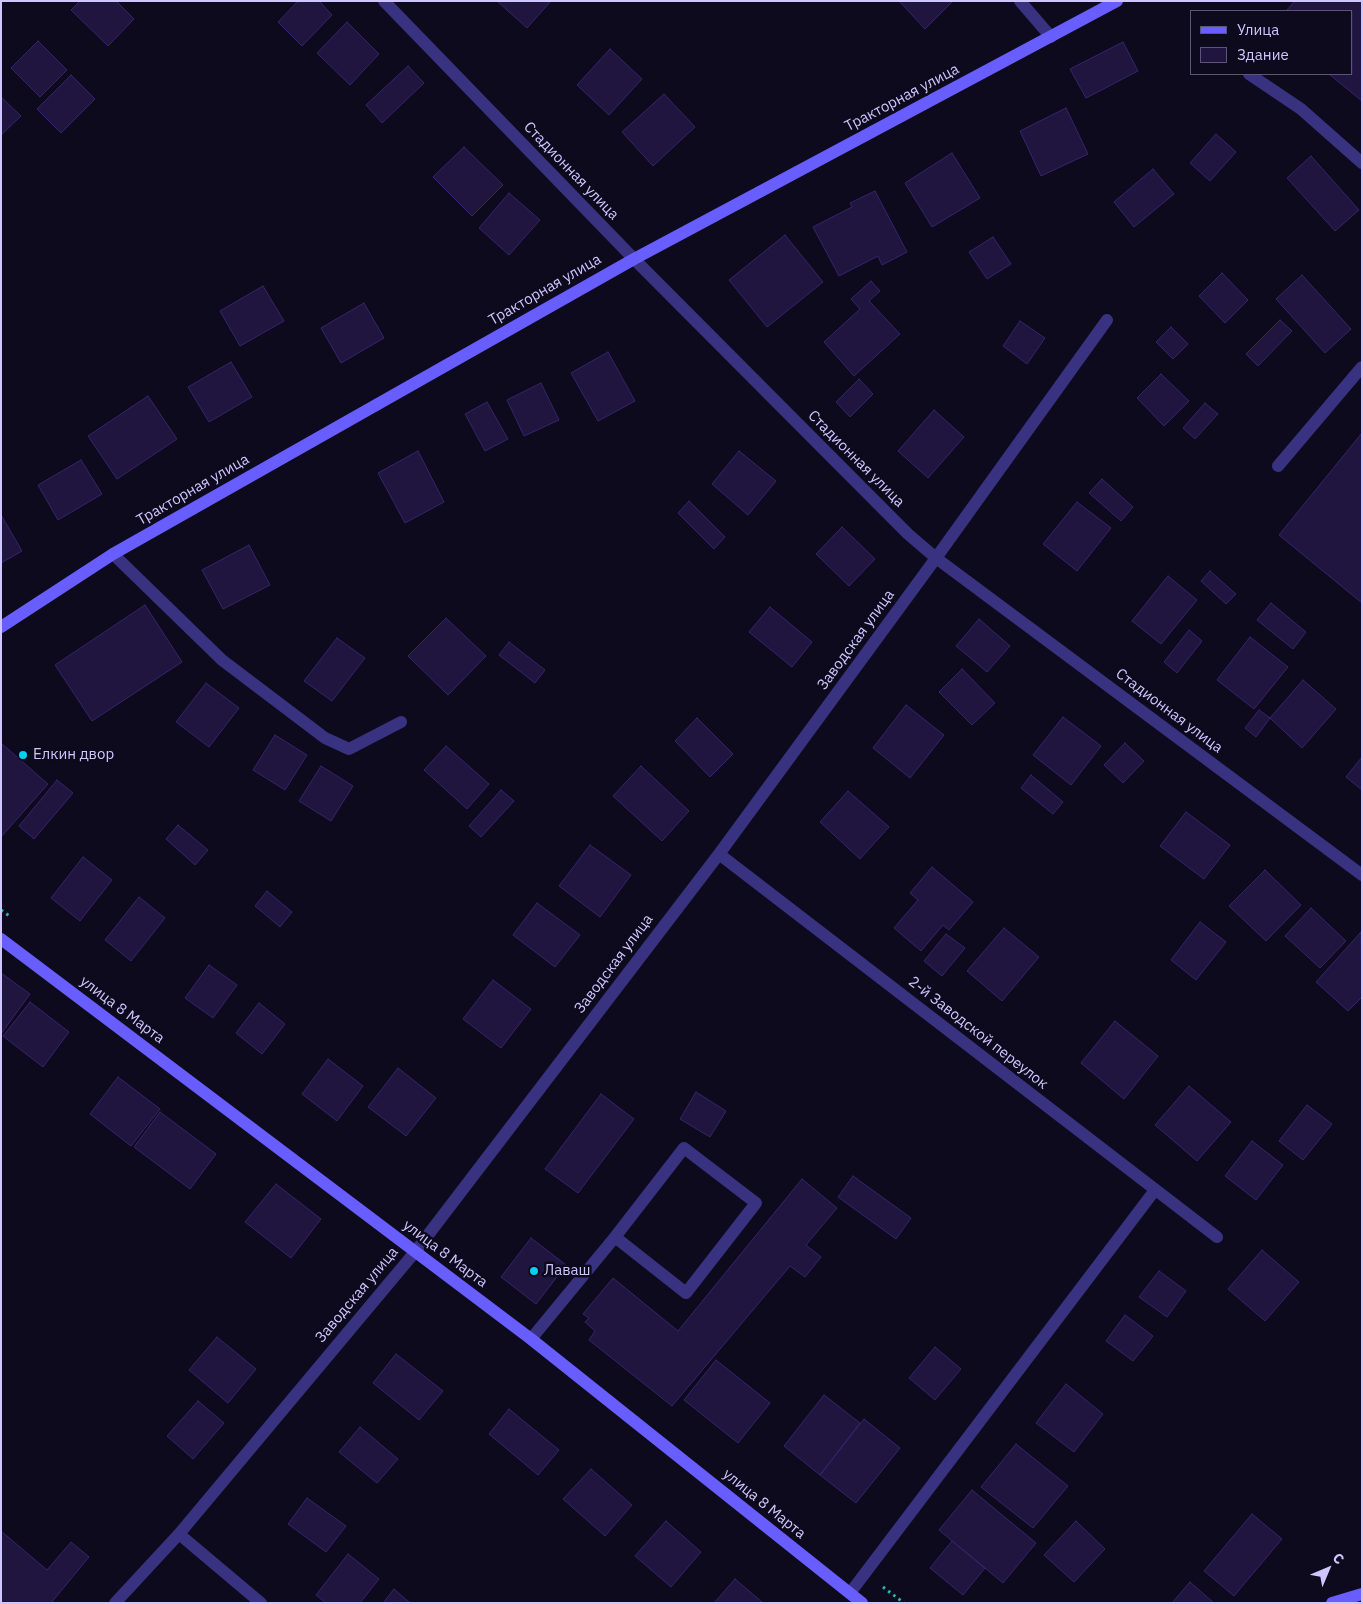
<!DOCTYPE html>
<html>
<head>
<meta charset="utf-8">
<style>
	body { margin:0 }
	#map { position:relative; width:1363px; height:1604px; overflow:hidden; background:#0e0a1d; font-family:"IBM Plex Sans",sans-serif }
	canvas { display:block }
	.frame { position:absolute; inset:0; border:2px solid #cfc6ff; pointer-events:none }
	.legend { position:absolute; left:1190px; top:10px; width:162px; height:65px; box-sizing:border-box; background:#0e0a1d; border:1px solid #5b5577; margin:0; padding:6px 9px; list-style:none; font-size:15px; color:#cfc6ff }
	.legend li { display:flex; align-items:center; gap:10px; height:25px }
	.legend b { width:25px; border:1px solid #5b5577 }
	.north { position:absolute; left:1303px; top:1544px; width:50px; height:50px; -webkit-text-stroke:4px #0e0a1d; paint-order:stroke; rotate:45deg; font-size:14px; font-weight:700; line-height:20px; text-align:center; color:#cfc6ff }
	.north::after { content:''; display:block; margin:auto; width:18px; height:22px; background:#cfc6ff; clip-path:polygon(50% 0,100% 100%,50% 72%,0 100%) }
</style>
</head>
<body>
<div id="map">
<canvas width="1363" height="1604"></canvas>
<div class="frame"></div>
<ul class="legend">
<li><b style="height:6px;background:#685dff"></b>Улица</li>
<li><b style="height:14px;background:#1f153f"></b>Здание</li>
</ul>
<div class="north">С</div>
</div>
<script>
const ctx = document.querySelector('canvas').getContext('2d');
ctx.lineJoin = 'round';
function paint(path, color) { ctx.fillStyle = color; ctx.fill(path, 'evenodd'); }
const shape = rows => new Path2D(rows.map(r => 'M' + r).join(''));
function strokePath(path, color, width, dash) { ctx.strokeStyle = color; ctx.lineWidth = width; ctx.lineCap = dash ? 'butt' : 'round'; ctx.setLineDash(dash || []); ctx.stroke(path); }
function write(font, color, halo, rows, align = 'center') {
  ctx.font = font + ' "IBM Plex Sans",sans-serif'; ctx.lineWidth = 5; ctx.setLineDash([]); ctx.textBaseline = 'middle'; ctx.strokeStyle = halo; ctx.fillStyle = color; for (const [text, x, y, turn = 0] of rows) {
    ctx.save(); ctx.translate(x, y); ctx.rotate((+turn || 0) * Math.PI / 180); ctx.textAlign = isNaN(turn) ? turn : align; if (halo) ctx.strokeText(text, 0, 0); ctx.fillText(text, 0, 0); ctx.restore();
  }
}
const building = shape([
	[80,1,116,1,134,19,108,46,71,10,80,1],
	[298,1,319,1,332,15,302,46,278,22,298,1],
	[497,1,551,1,527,28,497,1],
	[899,1,953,1,925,29,899,1],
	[1295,1,1362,1,1362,101,1329,74,1352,74,1352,11,1286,11,1295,1],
	[347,22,379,54,350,85,317,53,347,22],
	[38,41,67,70,40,97,11,68,38,41],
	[1123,42,1138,71,1086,98,1070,69,1123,42],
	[610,49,642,79,609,115,577,85,610,49],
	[408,66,424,83,382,123,366,105,408,66],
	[71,75,95,99,61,133,37,109,71,75],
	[664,94,695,127,653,166,622,132,664,94],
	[1,97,21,116,1,135,1,97],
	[1066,108,1088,154,1041,176,1020,131,1066,108],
	[1216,134,1236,152,1210,181,1190,163,1216,134],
	[464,147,503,185,472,216,433,177,464,147],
	[952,153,980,198,932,227,905,183,952,153],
	[1311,156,1359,210,1335,231,1287,178,1311,156],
	[1153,169,1174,194,1134,227,1114,202,1153,169],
	[875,191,907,252,882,265,878,256,839,276,813,227,852,207,850,203,875,191],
	[509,193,540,220,509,255,479,228,509,193],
	[785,235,823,282,767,327,729,280,785,235],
	[993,237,1011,264,987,279,969,252,993,237],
	[1222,273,1248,300,1225,323,1199,296,1222,273],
	[1302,275,1351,329,1325,353,1276,299,1302,275],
	[871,281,880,291,869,301,900,334,854,376,824,342,860,309,851,299,871,281],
	[263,286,284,321,240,346,220,311,263,286],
	[364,303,384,338,341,363,321,328,364,303],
	[1280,320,1292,331,1258,366,1246,354,1280,320],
	[1020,321,1045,338,1027,364,1003,346,1020,321],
	[1171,327,1188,344,1173,359,1156,342,1171,327],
	[608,352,635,401,598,421,571,373,608,352],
	[231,362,252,397,209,422,188,387,231,362],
	[1161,374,1189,401,1164,426,1137,398,1161,374],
	[859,379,873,394,850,417,836,402,859,379],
	[541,383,559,420,524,436,507,400,541,383],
	[148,396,177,439,117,479,88,436,148,396],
	[487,402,508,439,485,451,465,414,487,402],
	[1205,403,1218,414,1195,439,1183,428,1205,403],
	[934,410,964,437,928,478,898,451,934,410],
	[1362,433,1362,603,1279,535,1362,433],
	[418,451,444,502,405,523,378,473,418,451],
	[739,451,776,481,748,515,712,484,739,451],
	[81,460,102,494,58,520,38,485,81,460],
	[1102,479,1133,507,1121,521,1089,493,1102,479],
	[689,501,725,537,714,549,678,513,689,501],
	[1077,502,1111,528,1077,571,1043,544,1077,502],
	[1,515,22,551,1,563,1,515],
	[842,527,875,559,849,586,816,554,842,527],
	[249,545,270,585,223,609,202,570,249,545],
	[1210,571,1236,594,1226,604,1201,581,1210,571],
	[1168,576,1197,600,1161,644,1132,621,1168,576],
	[1271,603,1306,632,1293,649,1257,620,1271,603],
	[145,605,182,662,92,721,55,665,145,605],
	[770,607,812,642,792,667,749,632,770,607],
	[446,618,486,656,448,695,408,656,446,618],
	[979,619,1010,646,987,672,956,646,979,619],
	[1189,630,1202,641,1177,673,1164,662,1189,630],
	[1250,637,1288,667,1254,709,1217,680,1250,637],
	[337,638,365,658,332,701,304,681,337,638],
	[509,642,545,670,535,683,499,655,509,642],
	[962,669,995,703,972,725,939,692,962,669],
	[1303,680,1336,709,1302,748,1270,718,1303,680],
	[206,683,239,708,209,747,176,722,206,683],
	[906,705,944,735,910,778,873,748,906,705],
	[1259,710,1270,718,1256,737,1245,728,1259,710],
	[1063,717,1101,746,1071,785,1033,755,1063,717],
	[697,718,733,754,710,777,675,741,697,718],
	[275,735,307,755,285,790,253,770,275,735],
	[1,743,48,784,1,837,1,743],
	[1125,743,1144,761,1123,783,1104,765,1125,743],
	[446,746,489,784,467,809,424,770,446,746],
	[1362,757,1362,790,1346,777,1362,757],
	[321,766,353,786,331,821,299,801,321,766],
	[641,766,689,811,662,841,613,796,641,766],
	[1031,775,1063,802,1053,814,1021,788,1031,775],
	[57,780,73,793,34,839,19,826,57,780],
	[501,790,514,801,481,837,469,826,501,790],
	[848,791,889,827,860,859,820,822,848,791],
	[1186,812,1230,845,1204,879,1160,846,1186,812],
	[178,825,208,850,195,865,166,839,178,825],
	[590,845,631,875,600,917,559,886,590,845],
	[83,857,112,880,80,921,51,898,83,857],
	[932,867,973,902,949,930,943,925,921,951,894,928,918,900,910,893,932,867],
	[1265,870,1301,905,1266,941,1229,906,1265,870],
	[267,891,292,912,280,927,255,906,267,891],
	[139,897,165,918,131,961,105,940,139,897],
	[537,903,580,935,555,967,513,935,537,903],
	[1311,908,1346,941,1320,968,1285,936,1311,908],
	[1200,922,1226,942,1196,980,1171,960,1200,922],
	[1004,928,1039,957,1002,1001,967,971,1004,928],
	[1361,932,1362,997,1348,1011,1316,982,1361,932],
	[946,934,965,948,942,976,924,961,946,934],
	[209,965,237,985,213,1018,185,998,209,965],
	[1,973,30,994,1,1034,1,973],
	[493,980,531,1009,501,1048,463,1019,493,980],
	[30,1002,69,1032,43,1067,3,1036,30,1002],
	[259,1003,285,1024,262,1054,236,1033,259,1003],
	[1115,1021,1158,1056,1124,1099,1081,1063,1115,1021],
	[328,1059,363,1086,337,1121,302,1094,328,1059],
	[398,1068,436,1098,406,1136,368,1107,398,1068],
	[118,1077,160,1109,131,1146,90,1114,118,1077],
	[1189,1086,1231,1122,1197,1161,1155,1125,1189,1086],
	[696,1092,726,1111,710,1137,680,1119,696,1092],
	[601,1094,634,1119,578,1193,545,1169,601,1094],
	[1307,1105,1332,1124,1303,1160,1279,1141,1307,1105],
	[160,1112,216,1154,190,1189,134,1147,160,1112],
	[1252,1141,1283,1165,1256,1200,1225,1176,1252,1141],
	[853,1176,911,1218,896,1239,838,1197,853,1176],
	[802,1179,837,1208,806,1245,821,1257,805,1277,790,1266,672,1406,589,1340,595,1331,585,1322,589,1318,583,1314,613,1278,678,1331,802,1179],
	[276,1184,321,1219,291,1258,245,1222,276,1184],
	[531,1238,566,1265,536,1304,501,1277,531,1238],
	[1262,1250,1299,1282,1265,1321,1228,1289,1262,1250],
	[1159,1271,1186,1291,1167,1317,1139,1297,1159,1271],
	[1125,1315,1153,1336,1133,1361,1106,1341,1125,1315],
	[217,1337,256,1369,228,1403,189,1370,217,1337],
	[935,1347,961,1369,935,1400,909,1378,935,1347],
	[396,1354,443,1391,419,1420,373,1383,396,1354],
	[716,1360,770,1403,738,1443,684,1400,716,1360],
	[1066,1384,1103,1414,1074,1452,1036,1423,1066,1384],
	[824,1395,860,1423,820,1475,784,1446,824,1395],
	[198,1401,224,1423,193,1459,167,1436,198,1401],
	[509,1409,559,1450,538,1475,489,1434,509,1409],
	[864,1419,900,1448,856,1503,820,1475,864,1419],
	[360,1427,398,1459,377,1483,339,1452,360,1427],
	[1016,1444,1068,1486,1033,1528,981,1487,1016,1444],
	[591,1469,632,1505,605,1536,563,1499,591,1469],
	[972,1490,1036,1543,1003,1583,939,1530,972,1490],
	[307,1498,346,1526,326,1552,288,1524,307,1498],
	[1252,1514,1282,1539,1234,1596,1204,1571,1252,1514],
	[666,1521,701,1552,671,1587,635,1556,666,1521],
	[1076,1521,1105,1549,1074,1582,1044,1555,1076,1521],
	[1,1531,47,1570,71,1542,89,1557,51,1603,1,1603,1,1531],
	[952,1541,985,1568,963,1595,930,1568,952,1541],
	[348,1554,379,1579,360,1603,326,1603,316,1595,348,1554],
	[735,1579,763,1603,714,1603,735,1579],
	[1190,1582,1214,1603,1172,1603,1190,1582],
	[394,1589,410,1603,383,1603,394,1589]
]);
paint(building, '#1f153f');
strokePath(building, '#36256d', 1);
strokePath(shape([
	[1,910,11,917],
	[883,1587,904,1603]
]), '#25b5b2', 3, [2.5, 4]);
strokePath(shape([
	[1249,74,1301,109,1362,163],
	[1278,466,1362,367],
	[113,554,222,660,325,738,349,749,401,722],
	[936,558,1107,320],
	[531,1339,615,1237,684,1148,756,1203,686,1293,615,1237],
	[179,1534,261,1603],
	[850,1593,1155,1190]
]), '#383280', 12);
strokePath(shape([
	[384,1,634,259,908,534,936,558,1362,875],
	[1020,1,1051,37],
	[719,854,1217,1237],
	[115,1603,179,1534,415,1252,719,854,936,558]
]), '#383280', 12);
strokePath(shape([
	[1,627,113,554,634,259,1117,1],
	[1,939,531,1339,862,1603],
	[1332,1603,1362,1594]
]), '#685dff', 12);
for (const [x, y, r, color] of [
	[23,755,5,"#00d0f1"],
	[534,1271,5,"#00d0f1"]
]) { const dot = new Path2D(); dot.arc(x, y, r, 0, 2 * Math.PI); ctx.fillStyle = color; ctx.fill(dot); strokePath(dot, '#0e0a1d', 2); }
write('15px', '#cfc6ff', '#0e0a1d', [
	["Тракторная улица",902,98,-28],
	["Стадионная улица",571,171,46],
	["Тракторная улица",545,290,-30],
	["Стадионная улица",856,459,45],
	["Тракторная улица",193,490,-30],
	["Заводская улица",856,640,-54],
	["Стадионная улица",1169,711,37],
	["Заводская улица",614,964,-53],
	["улица 8 Марта",122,1010,37],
	["2-й Заводской переулок",978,1033,38],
	["улица 8 Марта",445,1254,37],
	["Заводская улица",357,1295,-50],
	["улица 8 Марта",764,1504,39]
]);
write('15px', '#cfc6ff', '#0e0a1d', [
	["Елкин двор",33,755],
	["Лаваш",544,1271]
], 'left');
</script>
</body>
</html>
